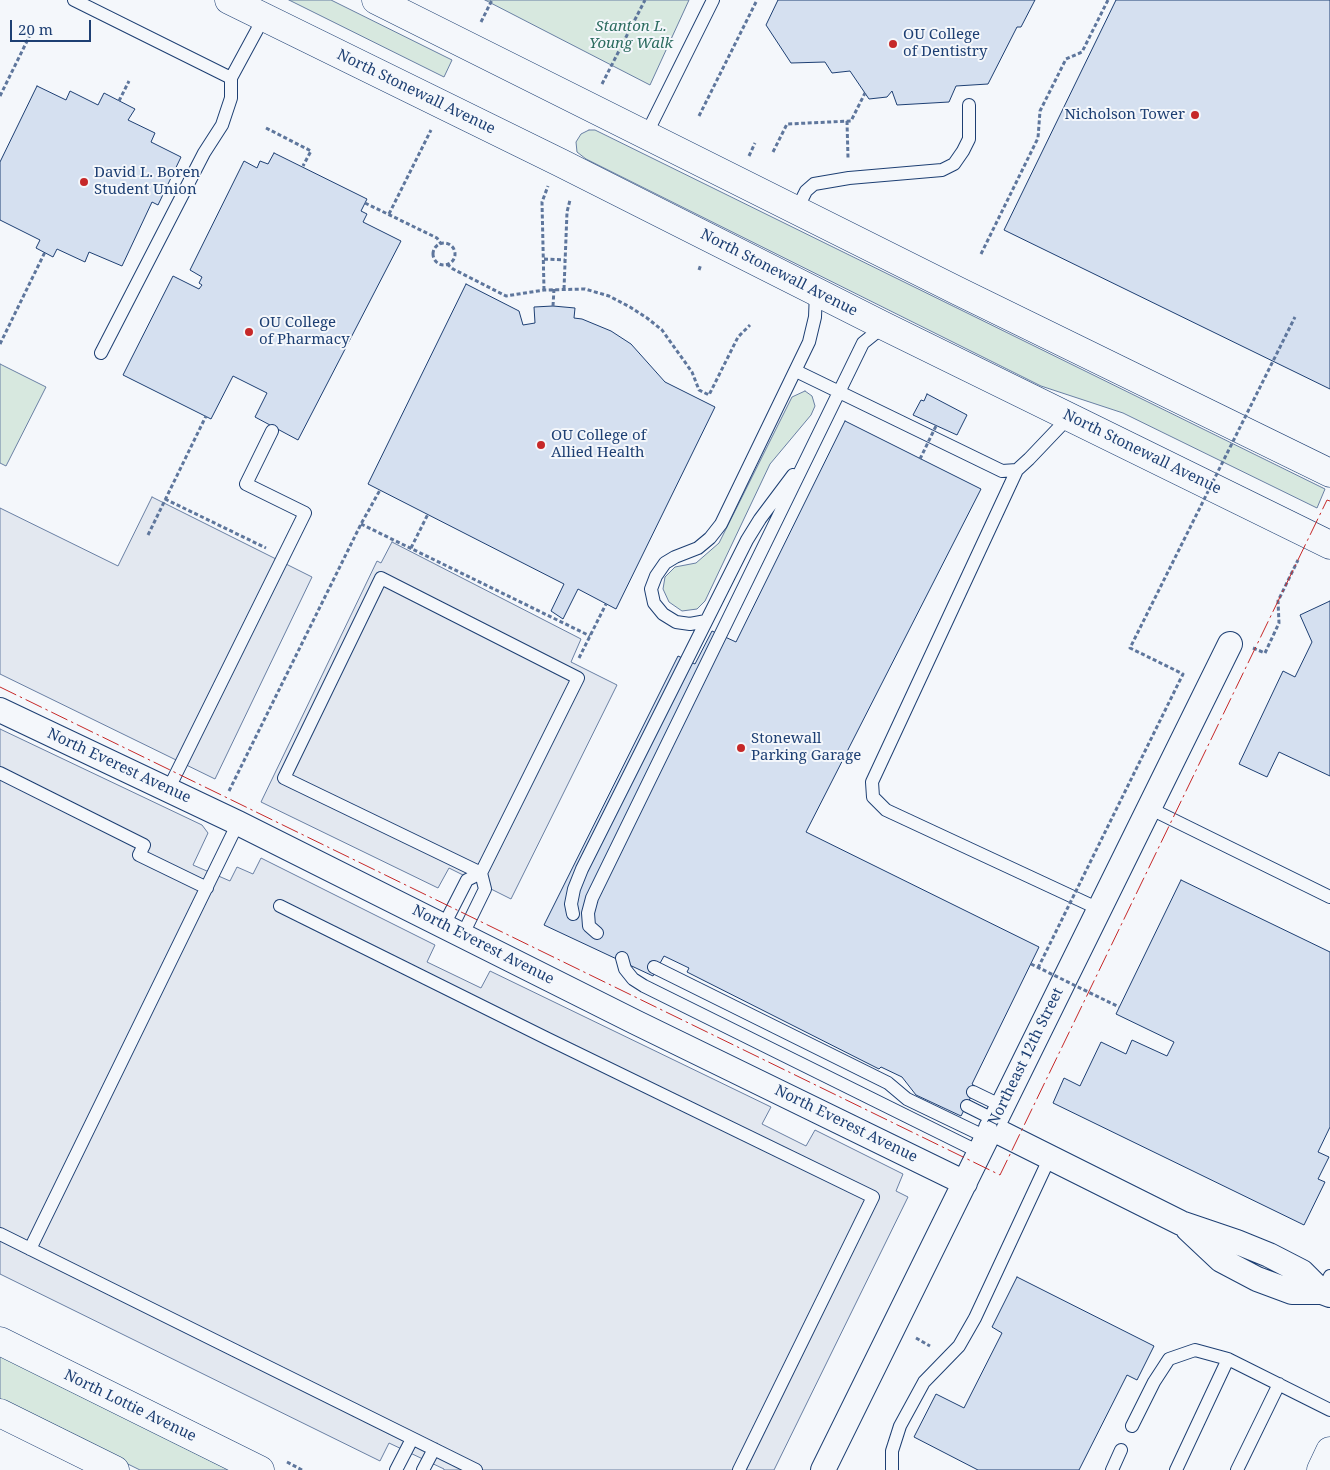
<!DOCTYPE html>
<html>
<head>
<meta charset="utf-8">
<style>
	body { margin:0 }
	#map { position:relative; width:1330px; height:1470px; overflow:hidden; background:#f4f7fb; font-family:"Noto Serif",serif }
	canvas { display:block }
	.scale { position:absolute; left:10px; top:20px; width:81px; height:22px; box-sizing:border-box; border:2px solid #1d3f73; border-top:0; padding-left:6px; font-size:15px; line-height:18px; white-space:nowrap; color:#1d3f73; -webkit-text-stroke:4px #f4f7fb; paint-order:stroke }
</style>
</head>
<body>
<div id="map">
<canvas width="1330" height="1470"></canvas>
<div class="scale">20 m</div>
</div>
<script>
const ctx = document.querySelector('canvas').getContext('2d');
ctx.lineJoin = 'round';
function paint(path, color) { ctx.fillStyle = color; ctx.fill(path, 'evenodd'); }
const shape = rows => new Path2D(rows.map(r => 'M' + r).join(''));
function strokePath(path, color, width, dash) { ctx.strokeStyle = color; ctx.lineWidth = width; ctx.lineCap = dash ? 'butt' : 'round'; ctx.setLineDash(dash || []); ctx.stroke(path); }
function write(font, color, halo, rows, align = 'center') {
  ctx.font = font + ' "Noto Serif",serif'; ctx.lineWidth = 4; ctx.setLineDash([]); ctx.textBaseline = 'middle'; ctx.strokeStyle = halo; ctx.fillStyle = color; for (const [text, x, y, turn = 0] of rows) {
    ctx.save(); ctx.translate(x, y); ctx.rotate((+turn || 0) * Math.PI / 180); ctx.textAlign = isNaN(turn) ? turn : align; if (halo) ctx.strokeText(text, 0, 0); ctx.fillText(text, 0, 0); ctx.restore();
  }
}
const green = shape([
	[289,0,331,0,452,60,444,77,289,0],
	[485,0,689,0,650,85,485,0],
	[589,130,595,130,1325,489,1317,508,1123,413,1041,386,586,159,577,152,576,142,581,134,589,130],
	[0,364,46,387,6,466,0,463,0,364],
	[805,391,812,396,815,406,811,415,770,464,705,601,697,609,682,611,669,602,663,589,665,577,675,567,696,563,719,543,792,397,805,391],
	[0,1351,242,1470,140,1470,0,1401,0,1351]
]);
paint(green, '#d7e8df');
strokePath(green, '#687fa3', 1);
const parking = shape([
	[152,497,312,577,215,779,0,674,0,508,118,566,152,497],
	[392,542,581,639,571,662,617,685,511,899,449,868,438,888,261,802,377,561,381,563,392,542],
	[0,729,202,825,208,833,193,865,230,881,237,867,253,874,261,858,435,945,427,962,481,988,490,971,771,1107,762,1124,806,1146,815,1130,903,1174,896,1191,908,1197,774,1470,444,1470,444,1469,389,1443,380,1461,0,1274,0,729]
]);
paint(parking, '#e3e8f0');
strokePath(parking, '#687fa3', 1);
const building = shape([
	[778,0,1035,0,1021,27,1017,27,988,84,956,86,949,102,897,105,892,91,887,97,869,99,850,71,832,73,825,62,791,63,766,25,778,0],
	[1116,0,1330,0,1330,389,1004,230,1116,0],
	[37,86,66,100,70,91,98,105,104,93,135,109,128,120,155,133,151,142,181,157,158,205,152,202,122,266,89,252,85,262,57,249,53,257,36,248,40,240,0,220,0,162,37,86],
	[274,153,367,199,361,211,367,214,363,222,401,241,298,440,255,417,267,393,233,376,211,419,123,375,173,276,199,289,202,285,199,283,202,277,190,270,244,161,257,168,260,161,268,164,274,153],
	[466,284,519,311,523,325,535,323,534,307,553,306,575,308,574,318,582,319,611,331,631,344,665,382,715,407,616,609,578,589,563,619,551,611,564,584,368,484,466,284],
	[927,394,967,415,957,435,913,415,921,400,924,401,927,394],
	[845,421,981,489,806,832,1039,947,972,1084,976,1087,961,1116,916,1095,902,1077,881,1067,879,1069,687,972,689,968,664,956,653,976,544,925,678,656,695,664,712,631,736,642,845,421],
	[1330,601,1330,776,1279,752,1267,777,1239,764,1283,671,1295,677,1312,642,1300,615,1330,601],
	[1181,880,1330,952,1330,1127,1318,1152,1329,1157,1318,1179,1325,1182,1304,1225,1053,1103,1064,1078,1080,1086,1101,1042,1126,1054,1132,1040,1167,1056,1174,1042,1116,1014,1181,880],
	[1017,1277,1154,1346,1137,1380,1127,1375,1079,1470,978,1470,914,1437,936,1394,964,1408,1002,1333,992,1327,1017,1277]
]);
paint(building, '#d5e0f0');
strokePath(building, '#1d3f73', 1);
const service = shape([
	[74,0,231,78,264,17],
	[646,135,713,0],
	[797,209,806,191,814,184,849,178,942,170,954,164,963,151,969,139,969,105],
	[101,353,204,153,222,125,231,98,231,78],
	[796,371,1002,471,1017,470,1029,459,1069,417],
	[1017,470,872,782,873,797,886,810,1099,909],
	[706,621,690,624,676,622,663,614,654,603,651,589,656,576,665,563,675,557,698,548,710,538,721,524,809,342,815,317,816,292],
	[0,773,144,845,139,855,207,888],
	[168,790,305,513,246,484,272,431],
	[1149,808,1330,897],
	[280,906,546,1038,873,1197,739,1470],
	[573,914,571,904,574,889,582,869,747,540,760,519,793,475],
	[444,925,467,880,481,873,578,678,381,578,284,778,481,873],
	[597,933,589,926,588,913,592,898,863,343,884,326],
	[463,934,485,889,481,873],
	[622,958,625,969,633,979,644,986,979,1152],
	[654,967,888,1083,907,1099,986,1137],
	[973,1092,1002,1106],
	[967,1106,995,1120],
	[0,1234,476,1470],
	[30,1249,238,823],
	[1322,1292,1330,1276],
	[1132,1426,1154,1382,1169,1359,1195,1350,1228,1359,1330,1410],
	[396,1470,412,1439],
	[423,1470,434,1449],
	[892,1470,892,1451,900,1426,924,1382,959,1346,975,1318,1050,1157],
	[1112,1470,1121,1450],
	[1176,1470,1228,1359],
	[1237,1470,1279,1384]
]);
const minor = shape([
	[0,710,238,823,635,1022,965,1183],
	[991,1128,1181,1223,1237,1242,1269,1255,1302,1272,1322,1292,1330,1295],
	[1188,1229,1221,1260,1257,1279,1292,1292,1322,1292],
	[823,1470,1230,644]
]);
const secondary = shape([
	[229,0,561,163,884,326,1330,545],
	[376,0,958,291,1330,473],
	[0,1341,260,1470],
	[0,1413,115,1470],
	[1321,1470,1330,1451]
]);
strokePath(service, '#1d3f73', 14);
strokePath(minor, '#1d3f73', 26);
strokePath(secondary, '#1d3f73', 29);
strokePath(shape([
	[481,22,492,0],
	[602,84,645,0],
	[0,96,31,33],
	[119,101,129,81],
	[699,116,757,0],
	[847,121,848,158],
	[266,128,311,151,303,166],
	[773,152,787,124,851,121,865,93],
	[749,156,755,143],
	[365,203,437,238,441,244],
	[389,214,431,130],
	'433 254a11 11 0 1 1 22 0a11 11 0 1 1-22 0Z',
	[981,254,1038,138,1040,111,1066,59,1082,52,1108,0],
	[544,259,565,260],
	[447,264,453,269,506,296,544,290,585,289,609,296,630,307,647,318,662,330,692,372,699,390,709,395,738,337,750,325],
	[699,270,701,264],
	[564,289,567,212,570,200],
	[544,290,542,202,548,186],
	[553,306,554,289],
	[0,344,45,252],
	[165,499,266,548],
	[361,524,590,636],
	[148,535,206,416],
	[411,548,428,514],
	[1253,648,1265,653,1279,623,1278,601,1298,560],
	[579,658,606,604],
	[229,791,361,524,380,490],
	[916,1338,930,1346],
	[287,1462,302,1470]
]), '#5e769c', 3, [4, 2.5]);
strokePath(service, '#f4f7fb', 12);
strokePath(minor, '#f4f7fb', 24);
strokePath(secondary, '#f4f7fb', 28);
strokePath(shape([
	[920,459,936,426],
	[1031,964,1119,1007],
	[1038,968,1183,674,1130,648,1295,317]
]), '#5e769c', 3, [4, 2.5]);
strokePath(shape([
	[0,687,1000,1175,1327,500,1330,501]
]), '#c62828', 1, [18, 4, 2.5, 4]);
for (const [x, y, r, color] of [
	[893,44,5,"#c62828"],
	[1195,115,5,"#c62828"],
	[84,182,5,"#c62828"],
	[249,332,5,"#c62828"],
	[541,445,5,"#c62828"],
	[741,748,5,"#c62828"]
]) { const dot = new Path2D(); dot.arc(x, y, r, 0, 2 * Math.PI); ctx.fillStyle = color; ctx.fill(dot); strokePath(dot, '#f4f7fb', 2); }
write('italic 15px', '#2c6c60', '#f4f7fb', [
	["Stanton L.",631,27],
	["Young Walk",631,44]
]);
write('15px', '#1d3f73', '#f4f7fb', [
	["OU College",903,35],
	["of Dentistry",903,52],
	["Nicholson Tower",1185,115,"right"],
	["David L. Boren",94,173],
	["Student Union",94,190],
	["OU College",259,323],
	["of Pharmacy",259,340],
	["OU College of",551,436],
	["Allied Health",551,453],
	["Stonewall",751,739],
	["Parking Garage",751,756]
], 'left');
write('15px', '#1d3f73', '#f4f7fb', [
	["North Stonewall Avenue",416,92,26],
	["North Stonewall Avenue",779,273,27],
	["North Stonewall Avenue",1142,452,26],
	["North Everest Avenue",119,766,25],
	["North Everest Avenue",483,945,27],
	["Northeast 12th Street",1026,1057,-64],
	["North Everest Avenue",846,1124,26],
	["North Lottie Avenue",130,1406,26]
]);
</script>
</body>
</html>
